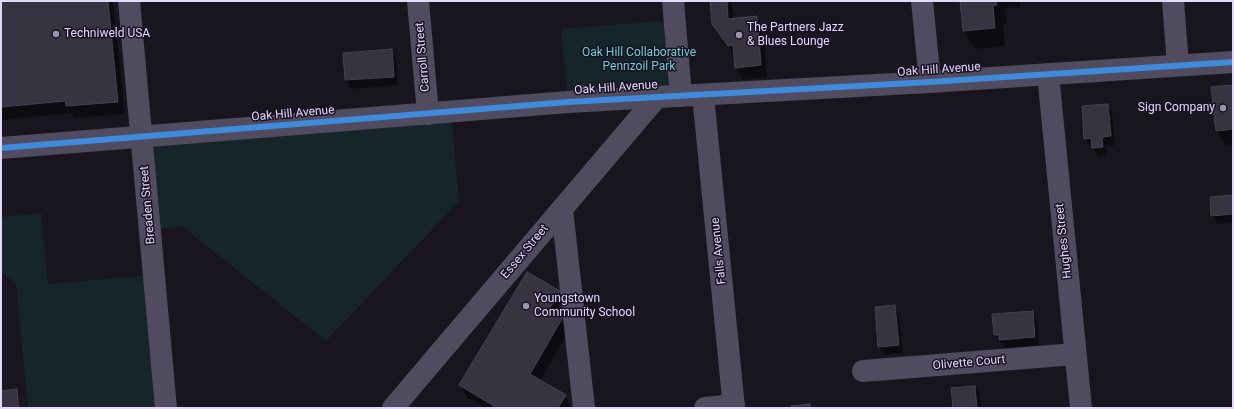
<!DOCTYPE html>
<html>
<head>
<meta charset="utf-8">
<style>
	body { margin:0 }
	#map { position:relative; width:1234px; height:409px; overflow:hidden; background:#19151f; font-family:Roboto,sans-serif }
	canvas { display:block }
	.frame { position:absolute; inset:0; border:2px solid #e3d7fa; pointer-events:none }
</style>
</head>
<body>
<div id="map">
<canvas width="1234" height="409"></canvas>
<div class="frame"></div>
</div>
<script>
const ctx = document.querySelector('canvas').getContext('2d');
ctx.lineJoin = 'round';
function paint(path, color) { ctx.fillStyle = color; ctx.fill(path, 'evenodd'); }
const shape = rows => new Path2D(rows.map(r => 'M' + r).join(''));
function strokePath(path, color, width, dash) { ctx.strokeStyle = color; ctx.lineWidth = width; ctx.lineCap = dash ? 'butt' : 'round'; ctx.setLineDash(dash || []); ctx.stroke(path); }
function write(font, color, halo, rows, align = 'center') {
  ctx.font = font + ' Roboto,sans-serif'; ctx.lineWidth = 3; ctx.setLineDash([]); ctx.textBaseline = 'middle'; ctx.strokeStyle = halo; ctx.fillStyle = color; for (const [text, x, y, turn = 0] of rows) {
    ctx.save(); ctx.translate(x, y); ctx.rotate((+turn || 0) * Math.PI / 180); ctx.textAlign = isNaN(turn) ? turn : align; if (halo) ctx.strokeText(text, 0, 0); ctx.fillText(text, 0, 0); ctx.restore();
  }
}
paint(shape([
	[674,20,681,96,568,102,561,29],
	[451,112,459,201,326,341,183,227,150,229,142,137],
	[41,213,48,284,154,275,166,408,28,408,16,284,1,272,1,217]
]), '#16252a');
paint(shape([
	[1,1,113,1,125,114,74,118,71,113,1,120],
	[711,1,732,1,733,19,756,17,763,29,767,77,743,80,736,68,735,56,713,23],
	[962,1,1020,1,1020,7,1005,8,1007,24,1003,24,1005,46,975,49,964,31],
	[391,50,396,59,398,85,351,89,346,80,344,54],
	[1233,86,1233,145,1226,146,1217,131],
	[1108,105,1112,114,1115,145,1106,145,1107,155,1098,156,1085,138],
	[1233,196,1233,222,1217,224,1212,215],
	[559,292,566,304,559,316,562,318,569,330,540,381,565,396,572,408,485,408,467,397,460,385],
	[895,307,899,315,903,353,884,355,879,346],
	[1032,312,1037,320,1039,345,1005,348,1002,343,1000,343,995,335,993,315],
	[975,387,980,395,981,408,954,408],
	[17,390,19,394,20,408,1,408,1,392]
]), '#0007');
const building = shape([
	[1,1,108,1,118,102,66,106,65,101,1,107,1,1],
	[710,1,727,1,728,19,757,16,761,65,735,68,733,45,728,46,712,24,710,1],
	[960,1,996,1,997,5,993,6,995,28,963,31,960,1],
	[392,49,394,77,345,80,343,53,392,49],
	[1233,85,1233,129,1216,131,1211,87,1233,85],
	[1108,104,1111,136,1102,137,1103,147,1092,148,1091,138,1084,139,1082,106,1108,104],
	[1233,195,1233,214,1211,216,1210,197,1233,195],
	[527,272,560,291,549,309,563,317,530,374,566,395,558,408,493,408,494,406,459,385,527,272],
	[895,305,899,345,878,347,875,307,895,305],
	[1033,311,1035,337,999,340,999,335,994,335,992,314,1033,311],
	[975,386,977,408,953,408,951,388,975,386],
	[17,389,19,408,1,408,1,391,17,389],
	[810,404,810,408,791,408,791,406,810,404]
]);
paint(building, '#383341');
strokePath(building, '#474152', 1);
strokePath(shape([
	[129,1,166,408],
	[418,1,428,114],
	[673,1,681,96],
	[922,1,930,82],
	[1173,1,1178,65],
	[1048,74,1081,408],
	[703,95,734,408],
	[1,148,568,102,930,82,1233,62],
	[562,209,584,408],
	[863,371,1075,354],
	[393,408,657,97],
	[705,408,734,405]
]), '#504b5e', 22);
strokePath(shape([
	[1,148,568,102,930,82,1233,62]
]), '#408adc', 6);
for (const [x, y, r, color] of [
	[56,34,4,"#9c93ad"],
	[739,35,4,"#9c93ad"],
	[1223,108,4,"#9c93ad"],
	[526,306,4,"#9c93ad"]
]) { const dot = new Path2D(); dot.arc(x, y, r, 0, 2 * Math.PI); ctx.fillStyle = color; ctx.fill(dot); strokePath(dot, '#181123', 1.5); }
write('12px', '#e3d7fa', '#181123', [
	["The Partners Jazz",747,28],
	["& Blues Lounge",747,42],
	["Techniweld USA",64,34],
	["Sign Company",1215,108,"right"],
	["Youngstown",534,299],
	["Community School",534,313]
], 'left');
write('12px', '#6bd2d0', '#181123', [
	["Oak Hill Collaborative",639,53],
	["Pennzoil Park",639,67]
]);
write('12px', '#e3d7fa', '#181123', [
	["Carroll Street",423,57,-95],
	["Oak Hill Avenue",939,70,-4],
	["Oak Hill Avenue",616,88,-4],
	["Oak Hill Avenue",293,114,-5],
	["Breaden Street",148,205,-95],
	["Hughes Street",1064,241,-96],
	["Falls Avenue",719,251,-96],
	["Essex Street",525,252,-50],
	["Olivette Court",969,363,-5]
]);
</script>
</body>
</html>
